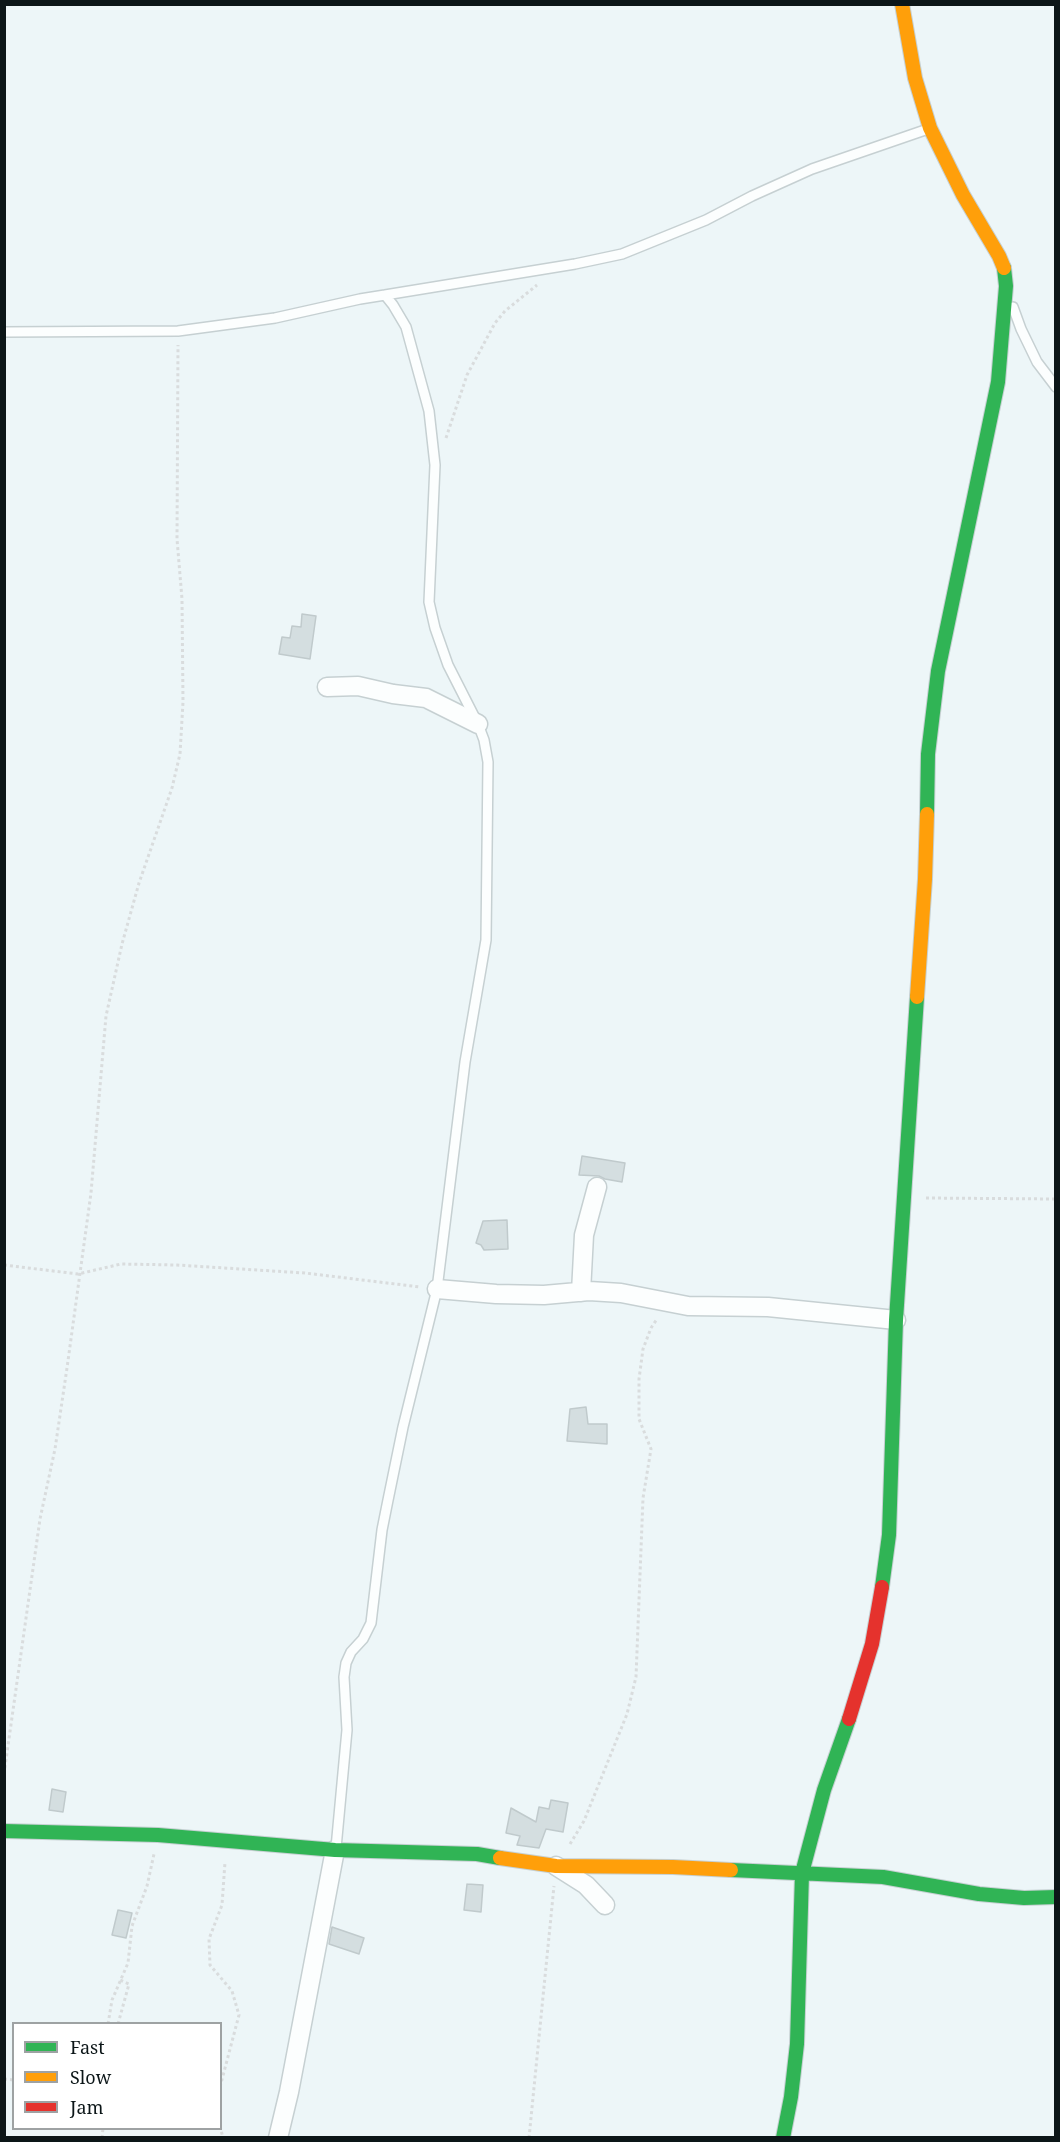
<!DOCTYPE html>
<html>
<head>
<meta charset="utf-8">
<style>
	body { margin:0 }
	#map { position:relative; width:1060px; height:2142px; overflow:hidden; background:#edf6f8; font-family:"Noto Serif",serif }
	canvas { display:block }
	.frame { position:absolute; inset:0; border:6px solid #0c1618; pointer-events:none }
	.legend { position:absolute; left:12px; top:2022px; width:210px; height:108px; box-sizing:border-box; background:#fff; border:2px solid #9ea2a3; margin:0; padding:8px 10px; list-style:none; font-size:18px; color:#0c1618 }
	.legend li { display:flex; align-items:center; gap:12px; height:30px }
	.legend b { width:30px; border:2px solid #9ea2a3 }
</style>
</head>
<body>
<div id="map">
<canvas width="1060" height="2142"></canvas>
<div class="frame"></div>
<ul class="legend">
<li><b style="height:8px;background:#30b455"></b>Fast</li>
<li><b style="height:8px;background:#ff9f0a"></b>Slow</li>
<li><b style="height:8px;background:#e5322d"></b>Jam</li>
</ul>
</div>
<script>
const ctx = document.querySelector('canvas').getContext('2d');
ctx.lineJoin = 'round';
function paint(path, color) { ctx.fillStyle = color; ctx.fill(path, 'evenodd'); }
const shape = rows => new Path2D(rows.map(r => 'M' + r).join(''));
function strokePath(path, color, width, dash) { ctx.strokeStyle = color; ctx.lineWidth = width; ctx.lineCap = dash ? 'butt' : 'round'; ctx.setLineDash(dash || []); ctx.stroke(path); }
const building = shape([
	[302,614,316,616,310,659,279,654,282,637,290,638,292,626,301,627,302,614],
	[582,1156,625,1163,622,1182,605,1179,599,1176,579,1175,582,1156],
	[507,1220,508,1249,484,1250,481,1245,476,1243,483,1221,507,1220],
	[586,1407,588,1424,607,1424,607,1444,567,1441,570,1409,586,1407],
	[52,1789,66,1792,63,1812,49,1810,52,1789],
	[551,1800,568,1803,563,1832,546,1829,539,1848,517,1845,520,1836,506,1833,511,1808,536,1822,539,1807,549,1809,551,1800],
	[467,1884,483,1885,481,1912,464,1910,467,1884],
	[118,1910,132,1913,126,1938,112,1935,118,1910],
	[332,1927,364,1938,359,1954,329,1944,332,1927]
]);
paint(building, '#d4dee0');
strokePath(building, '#c0cacc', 1.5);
const lane = shape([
	[385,295,575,264,622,254,706,220,752,196,812,169,928,129],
	[1013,307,1021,329,1037,362,1056,387],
	[4,332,178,331,275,318,360,299,385,295,393,305,406,327,429,411,435,465,429,602,435,628,448,665,478,724,484,740,488,762,486,940,465,1062,437,1289,403,1427,388,1500,382,1530,371,1623,363,1639,351,1652,346,1663,344,1677,347,1730,336,1848]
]);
const street = shape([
	[327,687,358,686,393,694,426,698,478,724],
	[437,1289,496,1294,544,1295,589,1291,621,1293,688,1306,768,1307,896,1320],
	[581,1292,584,1235,597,1187],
	[556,1866,586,1885,605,1905],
	[278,2138,289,2092,335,1850]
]);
const fast = shape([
	[927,814,928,754,938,671,998,382,1006,286,1004,268],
	[882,1587,889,1535,896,1320,917,997],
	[4,1831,158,1835,335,1850,477,1854,500,1858],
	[731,1870,883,1877,979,1894,1024,1898,1056,1897],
	[783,2138,791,2097,797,2044,802,1873,824,1790,849,1719]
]);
const slow = shape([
	[902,4,915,78,930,128,963,195,999,256,1004,268],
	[917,997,925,879,927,814],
	[500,1858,556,1866,673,1867,731,1870]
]);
const jam = shape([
	[849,1719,872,1644,882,1587]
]);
strokePath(lane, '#c6d0d2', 12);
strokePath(street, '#c6d0d2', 21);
strokePath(fast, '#c6d0d2', 16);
strokePath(slow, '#c6d0d2', 16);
strokePath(jam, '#c6d0d2', 16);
strokePath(shape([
	[446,438,467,375,495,323,505,311,537,285],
	[926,1198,1056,1199],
	[4,1265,78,1274,121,1264,177,1265,305,1273,420,1287],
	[4,1774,40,1519,55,1449,67,1368,91,1193,106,1016,122,944,139,883,172,788,180,754,183,702,182,599,177,539,178,345],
	[570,1844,584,1821,627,1714,636,1677,643,1498,651,1449,639,1419,639,1379,643,1349,651,1328,657,1319],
	[108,2024,112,2000,128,1963,132,1926,147,1886,154,1854],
	[118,2024,129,1984,120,1980],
	[4,2079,14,2080],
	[220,2087,239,2015,232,1991,210,1965,209,1939,222,1905,225,1862],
	[220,2126,223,2138],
	[102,2138,103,2128],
	[529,2138,554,1886]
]), '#d9dcdd', 3, [3, 3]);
strokePath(lane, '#fcfefe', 9);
strokePath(street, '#fcfefe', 18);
strokePath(fast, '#30b455', 14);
strokePath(slow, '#ff9f0a', 14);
strokePath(jam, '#e5322d', 14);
</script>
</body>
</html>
